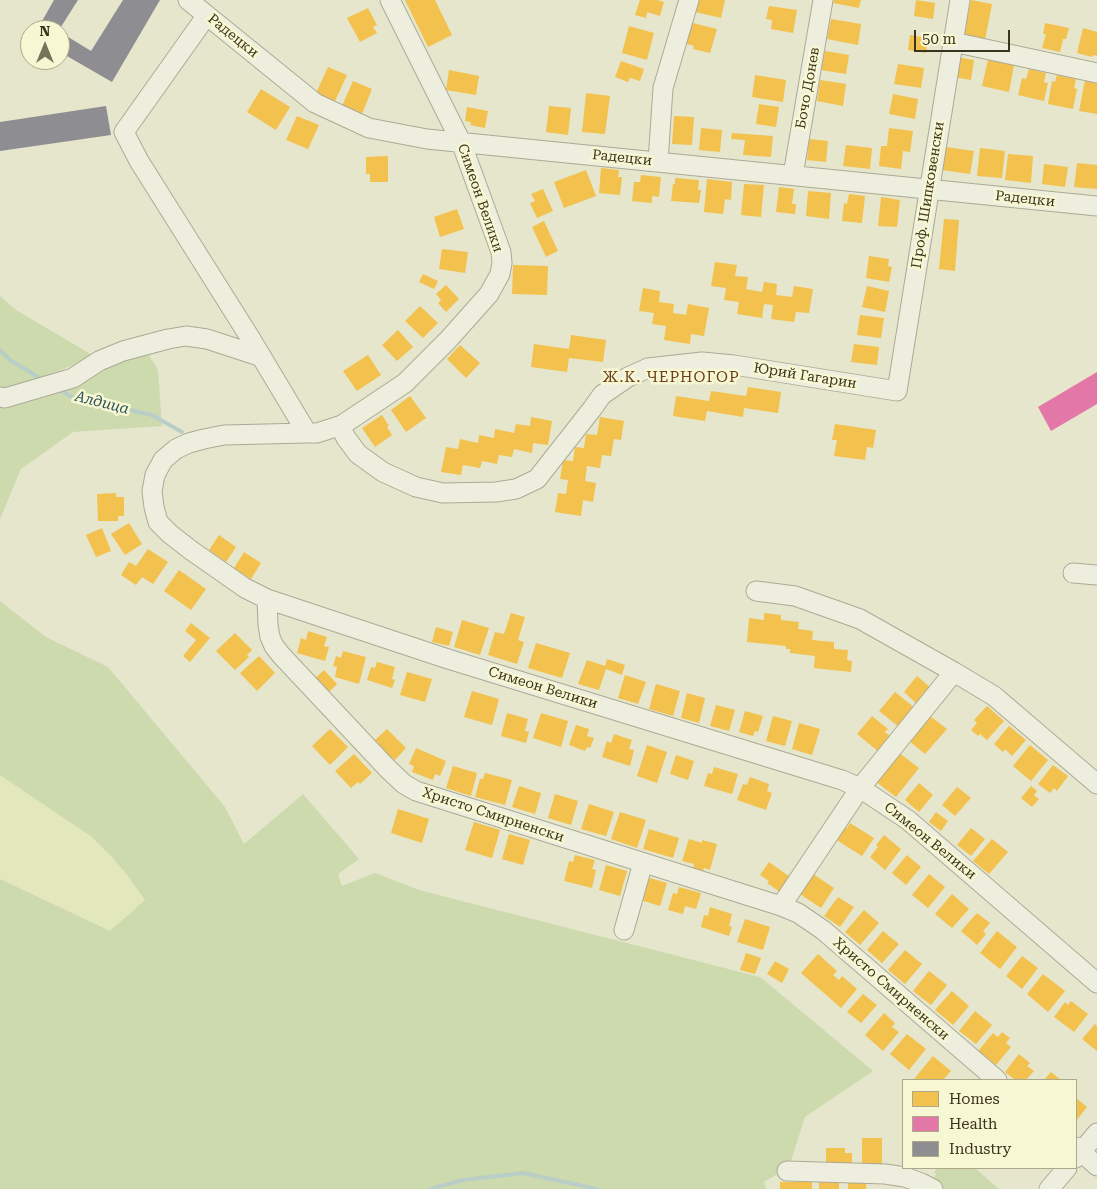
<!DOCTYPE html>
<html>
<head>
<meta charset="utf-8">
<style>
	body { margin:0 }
	#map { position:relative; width:1097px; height:1189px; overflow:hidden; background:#e6e6cc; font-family:"Roboto Serif",serif }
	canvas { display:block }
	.legend { position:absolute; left:902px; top:1079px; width:175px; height:90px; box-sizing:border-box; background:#f8f7d3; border:1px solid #aca98a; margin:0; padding:6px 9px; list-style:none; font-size:15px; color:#3b341d }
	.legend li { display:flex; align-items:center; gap:10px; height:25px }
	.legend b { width:25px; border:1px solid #aca98a }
	.north { position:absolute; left:20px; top:20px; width:50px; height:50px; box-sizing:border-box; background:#f8f7d3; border:1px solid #aca98a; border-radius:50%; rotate:0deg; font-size:14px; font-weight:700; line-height:20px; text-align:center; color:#3b341d }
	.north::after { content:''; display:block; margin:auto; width:18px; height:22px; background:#77725a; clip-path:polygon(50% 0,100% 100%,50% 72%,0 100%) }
	.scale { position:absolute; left:914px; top:30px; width:96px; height:22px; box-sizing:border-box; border:2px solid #3b341d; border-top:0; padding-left:6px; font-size:15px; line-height:18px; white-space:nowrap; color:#3b341d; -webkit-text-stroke:4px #f8f7d3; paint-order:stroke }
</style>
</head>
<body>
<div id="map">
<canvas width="1097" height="1189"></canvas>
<ul class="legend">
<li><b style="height:14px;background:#f2c14e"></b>Homes</li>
<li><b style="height:14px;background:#e377a8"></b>Health</li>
<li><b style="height:14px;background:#8d8d92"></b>Industry</li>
</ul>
<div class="north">N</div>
<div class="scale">50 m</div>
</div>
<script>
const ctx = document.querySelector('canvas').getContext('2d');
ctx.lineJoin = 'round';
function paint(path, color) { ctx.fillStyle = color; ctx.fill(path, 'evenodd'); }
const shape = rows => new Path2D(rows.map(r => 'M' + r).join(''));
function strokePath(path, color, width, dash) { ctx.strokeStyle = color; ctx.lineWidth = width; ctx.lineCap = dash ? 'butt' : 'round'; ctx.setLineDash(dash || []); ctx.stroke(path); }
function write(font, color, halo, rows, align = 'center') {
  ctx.font = font + ' "Roboto Serif",serif'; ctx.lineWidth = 5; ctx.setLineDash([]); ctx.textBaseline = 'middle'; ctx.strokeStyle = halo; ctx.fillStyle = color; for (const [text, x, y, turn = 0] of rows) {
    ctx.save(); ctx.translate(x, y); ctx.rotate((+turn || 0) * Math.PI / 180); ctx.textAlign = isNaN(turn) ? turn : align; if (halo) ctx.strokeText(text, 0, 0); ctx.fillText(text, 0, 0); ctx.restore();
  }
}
paint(shape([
	[0,775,92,837,112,857,128,876,145,900,110,932,0,879]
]), '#e3e7bc');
paint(shape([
	[0,296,16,310,94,356,16,389,0,391],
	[141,342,158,370,162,426,73,432,21,469,0,519,0,401,45,398,50,390],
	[0,601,46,637,108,667,225,807,244,844,303,794,359,859,338,874,342,886,375,873,419,890,760,977,873,1071,805,1117,789,1167,764,1182,766,1189,0,1189,0,879,110,931,145,900,128,876,112,857,92,837,0,775],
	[938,1168,975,1168,999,1189,944,1189,936,1184,934,1179,936,1174,934,1172]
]), '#cddaae');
paint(shape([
	[405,0,435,0,452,35,428,47],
	[640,0,657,0,664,2,660,16,647,12,646,18,635,15],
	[698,0,725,0,721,18,695,12],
	[834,0,861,0,859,8,833,3],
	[916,0,935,3,933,19,914,16],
	[971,0,992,4,985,40,964,36],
	[769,6,797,10,793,33,771,29,772,20,766,19],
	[368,8,377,25,373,27,377,33,360,42,347,18],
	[831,19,861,24,858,45,827,39],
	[689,22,717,29,710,53,693,49,694,46,684,43],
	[1045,23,1069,28,1066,39,1063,39,1060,52,1042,48,1046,34,1043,34],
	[629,26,654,33,647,60,622,53],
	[1083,28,1097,32,1097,56,1093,55,1092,57,1077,53],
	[910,35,928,38,926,53,908,50],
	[825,51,849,55,846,74,821,70],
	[957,57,974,60,971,80,953,77],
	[988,60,1014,65,1009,92,982,86],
	[621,61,644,69,640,81,630,78,628,82,615,77],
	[898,64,924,68,921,88,894,84],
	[328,67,347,75,335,101,316,93],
	[1029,69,1046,73,1044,82,1048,83,1044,101,1018,95,1022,78,1026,79],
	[449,70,479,76,476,95,446,90],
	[755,75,786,80,783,102,752,97],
	[1057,75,1076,79,1074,88,1077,89,1073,109,1048,104,1052,81,1055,82],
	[820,80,846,84,843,106,817,101],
	[1085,80,1097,82,1097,114,1079,111],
	[353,81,372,89,362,114,342,106],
	[261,89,290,107,276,130,247,112],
	[586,93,610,96,605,134,582,132],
	[893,94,918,99,915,119,889,114],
	[759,104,779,107,776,127,756,124],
	[549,106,571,108,568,135,546,132],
	[467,107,488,111,485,128,470,125,471,122,465,121],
	[297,116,319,125,308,149,286,140],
	[674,116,694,117,692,145,672,144],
	[701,128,722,130,720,152,699,150],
	[889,128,913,131,910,152,903,151,901,169,879,166,881,146,887,146],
	[732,133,773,136,771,157,743,155,745,140,731,139],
	[809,139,828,141,826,162,807,160],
	[846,145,872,148,870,169,843,166],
	[946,147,974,151,970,174,942,170],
	[980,148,1005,151,1002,178,977,176],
	[1008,154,1033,156,1031,183,1005,180],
	[388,156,388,182,370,182,370,174,366,174,366,157],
	[1077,163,1097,165,1097,189,1074,187],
	[1044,164,1068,167,1065,187,1042,184],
	[601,168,619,170,618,177,622,177,620,195,599,193],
	[586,170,596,196,564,208,554,182],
	[641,175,661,177,659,197,652,196,652,203,632,201,634,182,640,182],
	[675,178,699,180,698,190,701,190,699,203,671,201,673,184,675,184],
	[707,179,732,182,731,200,725,199,723,214,704,212],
	[744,184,764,185,761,217,741,215],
	[779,187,794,189,792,204,796,204,795,214,776,212],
	[543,189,553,211,537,218,530,203,535,201,531,194],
	[808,191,831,193,829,219,806,216],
	[849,194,865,196,862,223,842,221,844,203,847,204],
	[881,197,900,200,897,227,878,226],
	[457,209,464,229,440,237,434,217],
	[944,219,959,220,955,271,939,269],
	[544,221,558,251,546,257,532,227],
	[442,249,468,252,465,273,439,269],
	[869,256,889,259,888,266,892,267,889,282,866,278],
	[715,262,737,265,735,276,748,277,746,289,762,292,764,282,777,284,776,295,792,297,794,286,813,289,809,313,796,312,794,322,771,319,773,305,764,304,762,318,737,314,739,302,724,300,726,288,711,286],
	[513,265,548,266,547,295,512,294],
	[423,274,438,281,434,289,419,282],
	[446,285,459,299,446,312,438,303,441,300,436,294],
	[867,286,889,291,885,312,862,307],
	[643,288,660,291,659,302,674,304,673,313,686,315,688,304,709,308,704,336,691,334,690,344,664,340,666,326,652,324,654,313,639,311],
	[420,306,438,323,423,338,405,321],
	[860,315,884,318,881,338,857,335],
	[398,330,413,347,397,361,382,345],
	[571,335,606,340,603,362,569,358,567,372,531,367,534,344,569,349],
	[854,344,879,347,877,365,851,362],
	[460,345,480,363,466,378,447,359],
	[368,355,381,375,357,391,343,371],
	[748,387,781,392,778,413,744,408,743,417,707,411,705,421,673,416,676,396,709,401,711,391,746,396],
	[410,396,426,418,406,432,391,410],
	[382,415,389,426,387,427,392,435,375,447,362,428],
	[531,417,552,421,548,445,533,443,532,453,514,449,512,457,499,455,497,464,482,461,480,468,463,465,461,475,441,472,446,447,458,449,460,439,478,443,479,435,494,438,495,429,514,433,516,424,530,426],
	[600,417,624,421,621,440,614,439,611,456,602,455,600,468,587,466,585,481,596,483,593,502,583,500,581,516,555,512,558,493,566,494,568,480,560,479,563,460,573,461,575,447,584,448,586,434,597,435],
	[835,424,876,430,873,448,867,447,865,460,834,456,837,440,832,440],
	[116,493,116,497,124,497,124,516,118,516,118,521,98,521,97,494],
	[129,523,142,544,125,555,111,534],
	[102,528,111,551,96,557,86,535],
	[219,535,236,547,226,562,209,550],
	[148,549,168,562,153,584,142,577,136,585,121,575,129,562,136,566],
	[244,552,261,563,251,579,234,568],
	[179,570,206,589,191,610,164,591],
	[511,613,525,617,518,640,524,642,517,664,488,655,495,632,504,634],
	[764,613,781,615,781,620,799,622,798,629,813,631,812,640,834,642,834,649,848,650,847,660,852,661,851,672,814,668,815,656,790,653,790,649,786,649,786,646,747,642,749,618,764,620],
	[462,620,489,628,480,655,454,647],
	[191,623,210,638,190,662,183,656,196,640,185,631],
	[436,627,453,632,449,646,432,642],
	[308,631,327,637,324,646,329,647,325,661,297,653,301,638,306,640],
	[235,633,252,650,247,655,249,657,235,670,216,651],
	[536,643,570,653,562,678,528,668],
	[343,651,366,657,359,684,335,677,337,667,333,666,336,656,341,658],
	[259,656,275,673,257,691,240,673],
	[607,659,625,665,622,675,606,669,599,690,578,684,587,660,605,666],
	[377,662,395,667,392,679,395,680,392,688,367,680,371,667,375,668],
	[324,670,337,684,325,696,311,682],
	[407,672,432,679,425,702,400,695],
	[625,675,646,682,638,704,618,698],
	[917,676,932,689,918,705,904,692],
	[656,684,680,691,673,716,649,709],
	[472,691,499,699,492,725,464,717],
	[895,692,915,708,899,727,879,711],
	[687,693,705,698,699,723,681,718],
	[716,705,735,710,729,731,710,726],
	[987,706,1004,721,987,740,980,734,978,736,971,730,977,723,974,720],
	[745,711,763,716,758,732,755,731,753,736,739,732],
	[507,713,528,719,525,731,529,732,526,743,501,736],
	[541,713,568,721,561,747,533,738],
	[773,716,792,721,785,746,766,741],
	[872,716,888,729,885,732,891,737,879,752,857,734],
	[930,716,947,729,925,754,909,741],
	[799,723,820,729,812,755,792,749],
	[576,725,589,729,587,736,594,738,590,748,587,747,585,751,569,745],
	[1009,726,1026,740,1012,756,1005,749,1003,752,994,744],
	[330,729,348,747,330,765,312,746],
	[387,729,406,748,395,760,391,757,387,760,375,747,379,743,375,740],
	[614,734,632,740,629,749,634,750,630,766,602,757,607,741,611,743],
	[647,745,667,752,657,783,637,776],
	[1030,745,1048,760,1031,781,1013,766],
	[416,748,446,761,440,776,435,774,433,780,412,772,414,766,409,764],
	[898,752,919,768,896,797,875,781],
	[354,754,372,773,360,784,358,782,351,788,335,771],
	[676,755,694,761,688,780,670,774],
	[1053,765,1068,776,1057,791,1054,788,1050,793,1038,784],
	[453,766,477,773,471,796,446,788],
	[714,767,738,774,732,794,704,786,708,773,712,774],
	[485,773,512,780,505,805,475,797,480,779,483,779],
	[750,777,769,784,767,791,772,793,766,810,737,800,743,784,747,785],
	[919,783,933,795,919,812,905,800],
	[519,786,541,793,535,814,512,807],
	[1031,786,1037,791,1034,795,1039,799,1032,807,1021,798],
	[957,787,971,798,955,816,942,805],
	[555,794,578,801,571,825,548,818],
	[589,804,614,812,606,836,581,829],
	[398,809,429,819,422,843,391,833],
	[620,812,646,820,637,848,611,839],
	[936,812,948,821,941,831,929,822],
	[474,822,500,830,492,858,465,850],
	[850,823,874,838,862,856,835,839,841,824,847,828],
	[971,828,985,839,971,856,957,845],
	[649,829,679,838,673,858,643,849],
	[509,834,530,840,523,865,502,859],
	[884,835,901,849,885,870,870,857,878,847,876,845],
	[689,839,702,843,702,840,717,844,710,870,704,868,703,871,693,868,694,864,682,861],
	[992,839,1008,852,989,874,973,861],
	[575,855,595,860,592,869,596,870,592,888,564,881,569,861,573,862],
	[907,855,921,867,906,885,892,873],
	[769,862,790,877,780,892,767,883,769,881,760,875],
	[606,865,627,871,620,896,599,890],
	[810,872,834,888,821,908,797,892],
	[929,874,945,887,928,908,912,895],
	[643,876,667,883,660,906,637,899],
	[679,887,701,893,696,909,685,906,683,914,668,910,673,893,677,894],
	[952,894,969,909,952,928,935,914],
	[838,897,854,907,840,927,824,916],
	[710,907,732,914,729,926,732,927,729,936,701,927,704,915,708,916],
	[864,910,879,923,860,945,845,932],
	[977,913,990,923,983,931,986,934,977,945,961,931],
	[745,919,770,927,763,950,737,942],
	[883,931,899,944,882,963,867,950],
	[997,931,1017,947,1000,969,980,953],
	[905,950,922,964,905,984,888,970],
	[746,953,761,958,755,974,740,970],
	[818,954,837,971,833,975,839,980,842,976,857,989,841,1008,801,973],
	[1022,956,1038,968,1022,989,1006,976],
	[775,961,789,969,782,983,767,974],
	[929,971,947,985,931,1005,913,991],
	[1043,974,1065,991,1048,1012,1027,994],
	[952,991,969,1006,953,1025,935,1010],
	[863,994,877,1005,861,1023,847,1012],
	[1071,1001,1088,1014,1074,1032,1054,1017,1065,1002,1068,1005],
	[975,1011,992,1025,976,1044,959,1031],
	[884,1013,895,1023,892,1027,899,1032,883,1051,865,1035],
	[1095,1024,1097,1026,1097,1051,1082,1039],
	[1002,1032,1010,1038,1006,1043,1011,1047,996,1065,978,1051,993,1033,998,1037],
	[907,1034,926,1049,909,1070,890,1054],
	[1019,1054,1030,1063,1027,1066,1034,1071,1026,1080,1015,1080,1005,1072],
	[933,1056,951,1071,943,1080,916,1080,914,1079],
	[1051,1072,1061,1080,1044,1080],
	[1076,1098,1087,1107,1076,1121],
	[862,1138,882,1138,882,1165,862,1165],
	[826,1148,845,1148,845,1153,852,1153,852,1170,826,1170],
	[780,1182,812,1182,812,1189,780,1189],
	[819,1182,839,1183,839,1189,819,1189],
	[848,1183,866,1183,866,1189,848,1189]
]), '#f2c14e');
paint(shape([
	[1097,372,1097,404,1051,431,1038,407]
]), '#e377a8');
paint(shape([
	[54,0,78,0,59,30,37,30],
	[123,0,160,0,112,82,60,52,60,32,91,51],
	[106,106,111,135,0,151,0,122]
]), '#8d8d92');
strokePath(shape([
	[0,350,10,360,43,380],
	[58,389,74,398,152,415,182,432],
	[430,1189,463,1180,523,1173,597,1189]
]), '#b8cec6', 4);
const minor = shape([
	[188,0,315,103,369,128,427,139,1097,206],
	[390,0,461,142,501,252,502,263,500,274,489,294,448,340,405,383,342,425,317,433,307,433,224,435,204,439,189,443,176,449,163,460,155,475,152,491,154,507,158,522,170,534,192,551,245,588,267,599,448,659,842,780,860,788,908,820,1097,983],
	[207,15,124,132,139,161,249,336,307,433],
	[953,42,1097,73],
	[658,162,663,88,689,0],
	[793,175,823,0],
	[0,397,5,398,73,378,99,361,123,351,168,339,186,336,207,339,262,357],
	[340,426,346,438,358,454,383,472,416,487,443,493,496,492,516,489,537,479,592,409,602,395,628,377,648,368,702,362,734,365,897,391,960,0],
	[1073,573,1097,575],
	[756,591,795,596,860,619,954,672],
	[267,599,268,625,270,637,274,646,281,655,388,769,404,784,416,791,781,906,798,913,823,930,997,1080],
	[781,906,860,788,954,672,994,696,1097,784],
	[624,930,643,863],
	[1076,1147,1097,1166],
	[1076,1158,1097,1133],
	[787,1171,885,1174,905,1177,921,1183,933,1189],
	[1049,1189,1067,1168]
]);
strokePath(minor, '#abaa96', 21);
strokePath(minor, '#eeeedf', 19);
write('14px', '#3b341d', '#f8f7d3', [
	["Радецки",233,36,39],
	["Бочо Донев",808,88,-80],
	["Радецки",622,158,6],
	["Проф. Шипковенски",928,195,-81],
	["Симеон Велики",480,198,71],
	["Радецки",1025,199,6],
	["Юрий Гагарин",805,376,9],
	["Симеон Велики",543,688,17],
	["Христо Смирненски",493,815,18],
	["Симеон Велики",930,841,39],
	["Христо Смирненски",891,989,41]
]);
ctx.letterSpacing = '1px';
write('15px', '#6b411a', '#f8f7d3', [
	["Ж.К. ЧЕРНОГОР",671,378]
]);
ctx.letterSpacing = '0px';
write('italic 15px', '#2b525c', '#f8f7d3', [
	["Алдица",102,403,14]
]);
</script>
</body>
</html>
